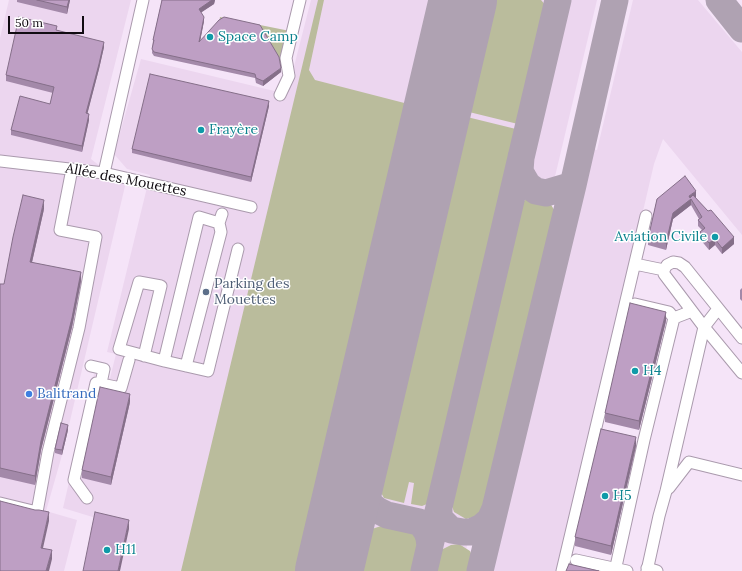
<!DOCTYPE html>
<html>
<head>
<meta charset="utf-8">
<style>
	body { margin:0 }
	#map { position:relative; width:742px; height:571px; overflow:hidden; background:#f5e4f8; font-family:Lora,serif }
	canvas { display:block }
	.scale { position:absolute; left:8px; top:16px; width:76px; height:18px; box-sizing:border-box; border:2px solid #100b11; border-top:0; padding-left:5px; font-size:12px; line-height:14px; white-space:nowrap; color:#100b11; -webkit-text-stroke:3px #fff; paint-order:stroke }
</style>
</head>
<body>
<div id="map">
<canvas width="742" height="571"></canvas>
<div class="scale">50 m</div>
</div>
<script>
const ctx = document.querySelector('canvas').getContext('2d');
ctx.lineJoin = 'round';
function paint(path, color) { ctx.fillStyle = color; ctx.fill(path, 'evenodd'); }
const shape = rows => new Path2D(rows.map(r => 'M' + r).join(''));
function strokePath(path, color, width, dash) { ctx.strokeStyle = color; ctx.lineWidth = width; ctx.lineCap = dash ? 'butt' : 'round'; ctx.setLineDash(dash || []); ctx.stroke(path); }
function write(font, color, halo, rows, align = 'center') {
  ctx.font = font + ' Lora,serif'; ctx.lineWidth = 3; ctx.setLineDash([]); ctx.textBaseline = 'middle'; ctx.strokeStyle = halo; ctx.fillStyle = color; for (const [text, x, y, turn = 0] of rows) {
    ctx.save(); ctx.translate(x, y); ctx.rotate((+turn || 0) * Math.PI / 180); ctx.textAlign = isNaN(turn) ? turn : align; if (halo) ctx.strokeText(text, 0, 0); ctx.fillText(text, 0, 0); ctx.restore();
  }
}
paint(shape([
	[9,0,131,0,91,159,125,186,62,455,46,511,77,520,64,571,0,571,0,38],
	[311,0,597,0,462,567,465,571,83,571,96,518,63,508,94,374,110,378,116,354,107,352,150,175,127,169,114,154,141,59,287,94],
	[633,0,698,0,742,52,742,235,663,139,654,164,559,571,480,571,578,146,597,150]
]), '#ecd6ef');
paint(shape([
	[318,0,324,0,309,70,315,80,416,106,305,571,181,571],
	[492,0,541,0,547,7,522,125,465,111],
	[220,17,290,31,282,65,260,30,219,24],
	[463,116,520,130,435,492,431,500,427,504,422,506,411,504,414,483,409,482,404,503,384,498,379,489,378,481],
	[538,198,550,203,556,213,486,508,478,516,466,519,454,512,449,497,518,207,526,199],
	[381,526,412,533,419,541,421,554,417,571,353,571,361,540,369,530],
	[459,544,470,551,473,558,474,567,474,571,430,571,434,556,439,551,451,545]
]), '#babc9c');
strokePath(shape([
	[719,0,742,29],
	[521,157,520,171,523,177,526,182,529,186,536,191,546,193,573,185],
	[355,460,356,476,358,487,368,503,377,510,387,515,419,522,423,526,427,532,429,538,430,546],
	[439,508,439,515,441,520,451,530,463,532,471,532,482,527,490,520,494,511],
	[424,571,558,0],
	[480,571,573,185,615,0]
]), '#afa2b2', 27);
strokePath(shape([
	[329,571,463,0]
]), '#afa2b2', 68);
const minor = shape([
	[280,95,289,76,286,58,300,0],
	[0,161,104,173,251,207],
	[104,173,143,0],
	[222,214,219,223,199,217,164,361,208,371,238,249],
	[635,264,664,270],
	[635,304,669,312,674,318],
	[742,338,685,267,679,263,673,262,667,265,664,270,664,274,704,327,742,373],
	[144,356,161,286,139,282,119,349,164,361],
	[91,366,104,369,101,383],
	[186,366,221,232,219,223],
	[669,488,689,462,742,475],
	[87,498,74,480,96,383,121,388,129,360],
	[0,503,37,512,48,452,79,328,96,237,60,230,72,169],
	[576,560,627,571],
	[647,568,657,571],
	[562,571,646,216],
	[615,571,644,440,674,318,692,311],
	[647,571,659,516,666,491,704,327,718,309]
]);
strokePath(minor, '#aa9aad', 13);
strokePath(minor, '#fff', 11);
paint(shape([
	[17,0,70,0,67,14,17,2],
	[162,0,215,0,214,4,201,12,204,21,200,41,281,72,263,86,256,83,255,78,154,56,152,53,153,40],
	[57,30,104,47,99,69,87,114,89,120,82,152,11,135,11,130,50,104,53,93,6,81,6,75],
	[269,106,251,182,132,153,132,149],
	[696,198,734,244,722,254,715,245,709,250,700,239,700,232,702,230,698,226,698,220,699,219,691,205,673,219,666,250,648,245,648,239,657,199],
	[44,209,32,262,81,281,72,327,41,450,35,485,0,477,0,284,4,284],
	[742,288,742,301,740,299,740,290],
	[666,321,639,430,605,422,605,413],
	[130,402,111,485,82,478,82,470],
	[68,430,62,455,55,453,55,449],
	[636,446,611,555,575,546,575,537]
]), '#a389a9');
paint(shape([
	[69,0,70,0,67,14,67,7],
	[212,0,215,0,214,4,199,14,199,9],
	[204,17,204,21,199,47,199,42],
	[104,42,104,47,99,69,86,119,86,113],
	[281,68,281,72,263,86,263,81],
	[269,101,269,106,251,182,251,177],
	[89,114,89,120,82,152,82,146],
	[696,191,696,198,692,201,691,199,691,205,673,219,666,250,666,243,673,213,689,196],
	[44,200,44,209,30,271,30,262],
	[734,237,734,244,722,254,722,248],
	[715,239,715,245,709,250,709,243],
	[81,272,81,281,72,327,41,450,35,485,35,476,41,441],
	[666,312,666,321,639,430,639,421],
	[130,394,130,402,111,485,111,477],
	[68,425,68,430,62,455,62,450],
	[636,437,636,446,611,555,611,546],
	[49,512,49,521,41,557,41,548],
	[129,520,129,529,120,571,118,571],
	[52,550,52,559,49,571,46,571]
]), '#856f89');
const building = shape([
	[37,0,69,0,67,7,37,0],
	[162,0,212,0,199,9,204,17,199,42,219,20,224,17,260,25,279,57,281,68,263,81,256,78,255,74,154,52,152,49,154,40,153,40,162,0],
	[19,17,57,26,56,30,104,42,99,64,86,113,89,114,82,146,11,130,20,96,50,104,54,87,6,75,19,17],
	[150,74,269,101,251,177,132,149,150,74],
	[685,176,696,191,689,196,690,198,693,195,708,211,711,210,734,237,722,248,715,239,709,243,700,232,705,228,698,220,702,217,691,199,673,213,666,243,648,239,657,199,685,176],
	[23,195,44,200,30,262,81,272,72,318,41,441,35,476,0,468,0,284,4,284,13,237,23,195],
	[630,303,666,312,639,421,605,413,630,303],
	[100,387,130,394,111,477,82,470,100,387],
	[61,423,68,425,62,450,55,449,61,423],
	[601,429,636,437,611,546,575,537,601,429],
	[0,501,35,510,39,510,49,512,41,548,52,550,46,571,0,571,0,501],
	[95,512,129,520,118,571,83,571,95,512],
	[569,564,599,571,566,571,569,564]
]);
paint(building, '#be9fc4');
strokePath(building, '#856f89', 1);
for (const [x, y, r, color] of [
	[210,37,4,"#0f9aa8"],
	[201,130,4,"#0f9aa8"],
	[715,237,4,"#0f9aa8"],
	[206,292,4,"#5c6f8a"],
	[635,371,4,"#0f9aa8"],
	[29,394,4,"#3f7fe0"],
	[605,496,4,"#0f9aa8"],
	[107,550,4,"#0f9aa8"]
]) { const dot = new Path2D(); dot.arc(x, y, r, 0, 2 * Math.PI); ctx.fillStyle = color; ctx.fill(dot); strokePath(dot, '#fff', 1.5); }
write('14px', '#0d838f', '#fff', [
	["Space Camp",218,37],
	["Frayère",209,130],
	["Aviation Civile",707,237,"right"],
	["H4",643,371],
	["H5",613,496],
	["H11",115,550]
], 'left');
write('14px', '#100b11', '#fff', [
	["Allée des Mouettes",126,180,11]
]);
write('14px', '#4e5e75', '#fff', [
	["Parking des",214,284],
	["Mouettes",214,300]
], 'left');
write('14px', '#366cbe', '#fff', [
	["Balitrand",37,394]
], 'left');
</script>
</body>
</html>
